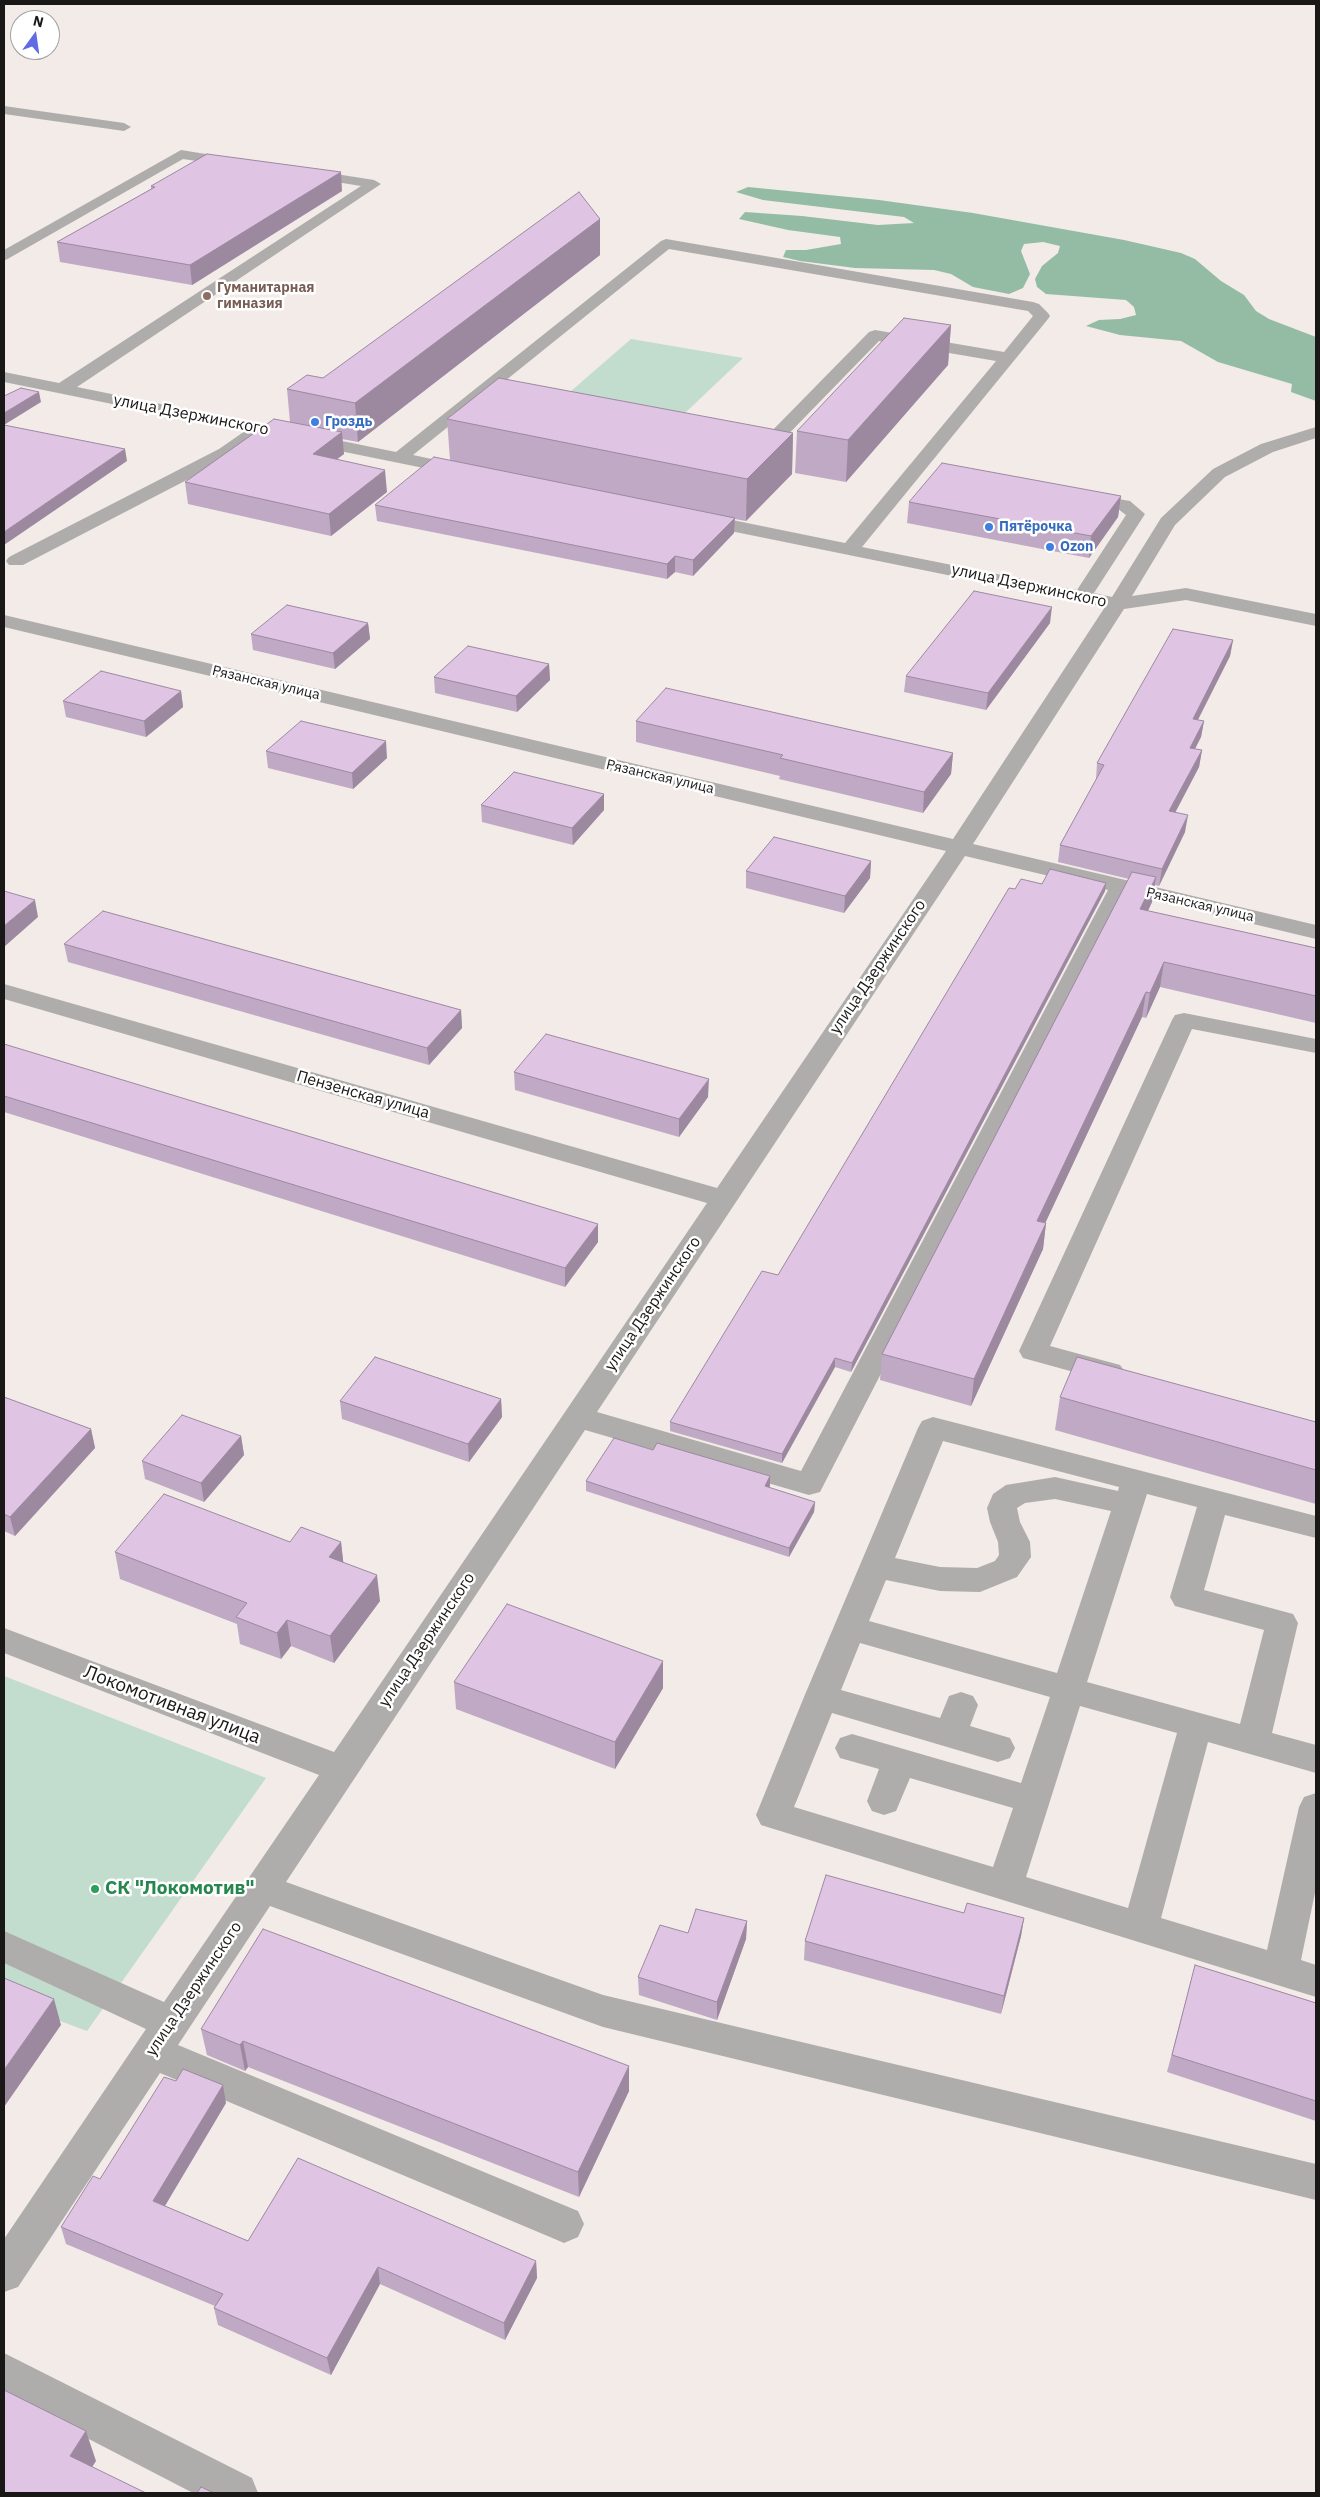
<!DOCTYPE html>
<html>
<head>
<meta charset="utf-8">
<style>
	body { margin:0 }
	#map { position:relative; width:1320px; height:2497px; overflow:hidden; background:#f2ebe7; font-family:"IBM Plex Sans",sans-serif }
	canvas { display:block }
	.frame { position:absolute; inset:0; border:5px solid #1a1817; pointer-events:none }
	.north { position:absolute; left:10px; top:10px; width:50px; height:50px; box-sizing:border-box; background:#fff; border:1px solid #a3a3a2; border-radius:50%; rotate:14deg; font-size:14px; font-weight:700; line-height:20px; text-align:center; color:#1a1817 }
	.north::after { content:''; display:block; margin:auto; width:18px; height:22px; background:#5f6be3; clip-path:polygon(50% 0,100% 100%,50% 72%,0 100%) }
</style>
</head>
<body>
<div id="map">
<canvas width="1320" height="2497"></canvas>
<div class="frame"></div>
<div class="north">N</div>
</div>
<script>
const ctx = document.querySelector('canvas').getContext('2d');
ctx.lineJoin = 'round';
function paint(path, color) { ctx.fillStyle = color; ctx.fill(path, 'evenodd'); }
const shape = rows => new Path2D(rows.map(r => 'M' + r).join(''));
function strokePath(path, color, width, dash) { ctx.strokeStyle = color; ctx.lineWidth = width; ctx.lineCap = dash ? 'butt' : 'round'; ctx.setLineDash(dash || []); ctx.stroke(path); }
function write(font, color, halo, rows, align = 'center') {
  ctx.font = font + ' "IBM Plex Sans",sans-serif'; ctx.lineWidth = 5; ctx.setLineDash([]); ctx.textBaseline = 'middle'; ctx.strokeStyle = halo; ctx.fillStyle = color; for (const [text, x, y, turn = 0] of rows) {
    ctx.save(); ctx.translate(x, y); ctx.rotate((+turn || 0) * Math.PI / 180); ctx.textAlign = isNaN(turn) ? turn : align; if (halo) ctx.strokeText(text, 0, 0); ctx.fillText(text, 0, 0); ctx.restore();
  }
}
paint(shape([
	[631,339,743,358,685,413,570,392],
	[4,1676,266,1778,87,2031,4,2000]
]), '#c2dccd');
paint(shape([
	[748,187,879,200,973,213,1124,240,1181,253,1195,259,1221,281,1244,295,1256,311,1269,319,1316,337,1316,401,1291,392,1292,384,1218,362,1181,341,1120,335,1086,326,1099,320,1120,319,1136,315,1134,307,1126,300,1046,294,1037,287,1035,279,1042,266,1058,253,1060,246,1043,242,1024,244,1021,251,1030,274,1023,288,1009,294,973,287,951,274,934,270,855,268,800,261,783,257,786,250,806,250,841,244,840,237,788,230,739,219,745,212,802,216,878,225,914,223,904,217,763,200,736,192]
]), '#94bca5');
paint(shape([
	[4,106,124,123,131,127,124,131,4,114,4,106],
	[181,150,237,159,244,163,237,167,183,159,4,261,4,250,181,150],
	[304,169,374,180,381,184,77,387,396,452,661,241,666,239,1033,302,1039,304,1048,313,1050,316,1048,319,862,547,1077,590,1126,515,1118,509,1078,501,1075,497,1078,493,1084,492,1124,500,1130,501,1145,514,1094,593,1112,597,1161,518,1213,469,1261,444,1316,427,1316,438,1273,452,1225,477,1175,525,1132,596,1186,588,1316,614,1316,626,1186,600,1124,609,973,844,1316,925,1316,939,1128,894,820,1492,809,1495,585,1430,286,1882,603,1995,1316,2164,1316,2200,603,2027,270,1906,178,2045,578,2211,584,2224,578,2237,564,2243,550,2237,160,2073,18,2287,4,2292,4,2239,146,2029,4,1963,4,1931,164,2002,319,1775,4,1653,4,1628,334,1752,707,1203,4,999,4,984,717,1188,946,851,4,627,4,615,953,839,1105,607,691,523,689,519,691,515,698,513,845,543,996,361,879,341,771,452,765,453,746,449,743,445,746,441,752,440,761,442,869,332,875,330,1004,352,1033,316,1028,311,669,249,413,455,469,467,472,471,469,475,463,476,261,435,231,457,23,565,9,565,6,561,9,557,219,449,245,431,4,382,4,372,59,383,361,186,299,176,297,173,304,169],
	[965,856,1108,890,801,1471,597,1412,965,856],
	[1184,1013,1316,1039,1316,1053,1192,1029,1050,1346,1120,1365,1125,1372,1120,1379,1110,1382,1023,1358,1019,1351,1172,1020,1175,1015,1184,1013],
	[933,1417,1316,1516,1316,1538,1225,1515,1204,1590,1293,1614,1298,1623,1272,1733,1316,1745,1316,1773,1208,1742,1161,1918,1267,1950,1299,1807,1304,1797,1316,1793,1316,1888,1301,1960,1316,1965,1316,1997,761,1825,756,1815,804,1697,918,1428,922,1421,933,1417],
	[943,1441,1119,1487,1118,1491,1055,1477,1006,1485,993,1494,987,1508,990,1522,998,1542,999,1555,995,1561,977,1568,940,1567,895,1558,943,1441],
	[1147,1494,1197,1507,1170,1597,1175,1606,1264,1630,1240,1724,1087,1682,1147,1494],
	[1055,1499,1111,1511,1057,1673,869,1621,886,1580,940,1591,980,1592,1017,1577,1031,1557,1030,1542,1020,1522,1017,1508,1025,1503,1055,1499],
	[860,1643,1050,1697,1021,1783,852,1734,840,1738,835,1748,840,1758,879,1769,867,1801,872,1811,884,1815,896,1811,910,1778,1013,1808,993,1867,794,1807,832,1713,998,1762,1010,1758,1015,1748,1010,1738,970,1726,978,1705,973,1696,961,1692,949,1696,940,1718,841,1690,860,1643],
	[1080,1706,1177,1733,1128,1908,1026,1877,1080,1706],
	[4,2353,252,2478,258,2493,193,2493,4,2395,4,2353]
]), '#afadab');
paint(shape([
	[151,186,342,191,192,285,60,262,57,242,151,189],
	[600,219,600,255,358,442,342,439,344,454,336,459,387,492,331,536,188,504,185,482,290,422,287,389,323,378],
	[951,325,948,365,846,482,795,473,797,431],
	[447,419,793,433,792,474,746,521,735,519,734,533,693,576,675,572,667,579,377,521,375,505,450,460],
	[1121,496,1118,517,1089,558,907,523,909,502],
	[368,623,370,639,335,669,253,650,251,634],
	[1050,623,986,710,904,692,906,676],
	[1233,640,1230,656,1198,720,1204,721,1201,737,1195,749,1202,750,1199,767,1175,813,1185,832,1159,886,1155,885,1152,902,1148,911,1316,948,1316,1023,1160,987,1146,1018,1142,1017,1045,1223,1046,1223,1043,1249,971,1406,880,1380,882,1354,1129,879,1058,862,1060,845,1096,780,1097,763],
	[549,664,550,680,517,712,435,693,434,677],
	[181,691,183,707,146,737,66,717,63,701],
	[636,721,953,753,951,774,923,813,779,779,780,776,636,742],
	[266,751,387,758,353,789,268,768],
	[604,794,604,810,573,845,482,822,481,805],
	[871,861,870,878,844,913,746,888,746,871],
	[1042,884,1105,891,851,1372,835,1367,782,1463,670,1431,670,1422,778,1275,1015,889],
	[64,944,461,1010,462,1028,429,1065,68,962],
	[4,1044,598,1242,565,1287,4,1112],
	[514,1072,708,1097,679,1137,515,1090],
	[4,1397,91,1429,95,1448,15,1536,4,1531],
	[1060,1397,1316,1422,1316,1504,1055,1430],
	[501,1399,502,1417,469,1462,342,1419,340,1401],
	[241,1436,244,1455,204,1502,145,1479,142,1461],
	[653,1450,770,1486,769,1488,815,1502,814,1512,789,1557,586,1491,586,1481],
	[290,1542,341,1542,343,1562,380,1601,334,1663,291,1646,281,1659,240,1644,237,1624,120,1579,115,1552],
	[454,1682,663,1688,615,1769,456,1709],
	[964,1913,1024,1918,1021,1936,1001,2014,804,1960,805,1941],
	[747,1921,746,1939,717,2020,639,1995,638,1977,688,1933],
	[1195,1965,1316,2003,1316,2121,1167,2072],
	[201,2029,629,2066,629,2091,579,2197,248,2067,245,2071,207,2055],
	[226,2103,165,2206,248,2241,536,2261,537,2278,505,2340,380,2284,331,2375,218,2325,214,2308,215,2306,66,2244,61,2227,100,2179]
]), '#c0a9c4');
paint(shape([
	[341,172,342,191,192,285,190,265],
	[600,219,600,255,358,442,355,403],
	[951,325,948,365,846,482,848,440],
	[39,392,41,402,4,425,4,413],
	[342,432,344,454,315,476,313,454],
	[793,433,792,474,746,521,747,479],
	[125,449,127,461,4,545,4,532],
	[385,470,387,492,331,536,329,514],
	[1121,496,1118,517,1089,558,1091,536],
	[735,518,734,533,693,576,693,560],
	[675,556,675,572,667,579,667,564],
	[1052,607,1050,623,986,710,988,693],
	[368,623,370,639,335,669,333,653],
	[1233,640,1230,656,1190,735,1193,719],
	[549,664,550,680,517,712,516,696],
	[181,691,183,707,146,737,144,721],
	[1204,721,1201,737,1187,764,1190,748],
	[386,741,387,758,353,789,352,773],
	[1202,750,1199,767,1167,828,1169,811],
	[953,753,951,774,923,813,924,792],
	[604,794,604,810,573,845,572,828],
	[1188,815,1185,832,1159,886,1162,869],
	[871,861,870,878,844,913,845,896],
	[1156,877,1152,902,1137,934,1140,909],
	[1106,883,1105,891,851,1372,852,1363],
	[35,900,38,917,4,947,4,926],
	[1164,962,1160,987,1146,1018,1150,993],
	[1146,992,1142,1017,1034,1247,1037,1221],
	[461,1010,462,1028,429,1065,427,1048],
	[709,1079,708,1097,679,1137,679,1119],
	[1046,1223,1043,1249,971,1406,974,1379],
	[598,1224,598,1242,565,1287,565,1268],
	[835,1358,835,1367,782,1463,782,1454],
	[501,1399,502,1417,469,1462,468,1444],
	[91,1429,95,1448,15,1536,10,1517],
	[241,1436,244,1455,204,1502,201,1483],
	[770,1476,770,1486,764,1496,765,1486],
	[815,1502,814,1512,789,1557,789,1548],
	[341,1542,344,1568,329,1557],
	[377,1575,380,1601,334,1663,330,1636],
	[287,1620,291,1646,281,1659,277,1633],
	[663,1661,663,1688,615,1769,615,1742],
	[1024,1918,1021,1936,1001,2014,1004,1996],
	[747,1921,746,1939,717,2020,717,2002],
	[54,1999,61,2025,4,2107,4,2070],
	[243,2041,248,2067,245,2071,240,2045],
	[629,2066,629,2091,579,2197,578,2172],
	[223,2085,226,2103,157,2219,153,2201],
	[536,2261,537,2278,505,2340,504,2323],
	[378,2267,380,2284,331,2375,327,2358],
	[86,2431,96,2461,80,2486,70,2456]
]), '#9c89a0');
const building = shape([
	[207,154,341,172,190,265,57,242,155,187,151,186,207,154],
	[579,192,600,219,355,403,287,389,307,375,323,378,579,192],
	[904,318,951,325,848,440,797,431,904,318],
	[499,378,793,433,747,479,447,419,499,378],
	[21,388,39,392,4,413,4,396,21,388],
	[274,419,342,432,313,454,385,470,329,514,185,482,274,419],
	[4,425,125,449,4,532,4,425],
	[434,457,735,518,693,560,675,556,667,564,375,505,434,457],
	[942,463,1121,496,1091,536,909,502,942,463],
	[974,591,1052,607,988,693,906,676,974,591],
	[287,605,368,623,333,653,251,634,287,605],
	[1173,629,1233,640,1193,719,1204,721,1190,748,1202,750,1169,811,1188,815,1162,869,1060,845,1104,765,1097,763,1173,629],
	[468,646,549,664,516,696,434,677,468,646],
	[101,671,181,691,144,721,63,701,101,671],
	[666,688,953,753,924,792,780,758,783,755,636,721,666,688],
	[301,721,386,741,352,773,266,751,301,721],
	[514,772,604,794,572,828,481,805,514,772],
	[774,837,871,861,845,896,746,871,774,837],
	[1050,869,1106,883,852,1363,835,1358,782,1454,670,1422,762,1271,778,1275,1009,888,1015,889,1021,879,1042,884,1050,869],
	[1132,872,1156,877,1140,909,1316,948,1316,996,1164,962,1150,993,1146,992,1037,1221,1046,1223,974,1379,882,1354,1132,872],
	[4,891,35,900,4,926,4,891],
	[103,911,461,1010,427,1048,64,944,103,911],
	[546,1034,709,1079,679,1119,514,1072,546,1034],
	[4,1044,598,1224,565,1268,4,1096,4,1044],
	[375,1357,501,1399,468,1444,340,1401,375,1357],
	[1077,1357,1316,1422,1316,1470,1060,1397,1077,1357],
	[4,1397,91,1429,10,1517,4,1514,4,1397],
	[182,1415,241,1436,201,1483,142,1461,182,1415],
	[614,1438,653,1450,657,1443,770,1476,765,1486,815,1502,789,1548,586,1481,614,1438],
	[164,1494,290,1542,301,1527,341,1542,329,1557,377,1575,330,1636,287,1620,277,1633,236,1617,247,1603,115,1552,164,1494],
	[507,1604,663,1661,615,1742,454,1682,507,1604],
	[826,1875,964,1913,967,1903,1024,1918,1004,1996,805,1941,826,1875],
	[696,1909,747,1921,717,2002,638,1977,660,1925,688,1933,696,1909],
	[263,1929,629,2066,578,2172,243,2041,240,2045,201,2029,263,1929],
	[1195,1965,1316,2003,1316,2101,1172,2055,1195,1965],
	[4,1978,54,1999,4,2070,4,1978],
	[183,2069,223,2085,153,2201,248,2241,298,2158,536,2261,504,2323,378,2267,327,2358,214,2308,223,2294,61,2227,93,2176,100,2179,164,2077,176,2081,183,2069],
	[4,2390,86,2431,70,2456,146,2493,4,2493,4,2390],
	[201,2487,214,2493,197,2493,201,2487]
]);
paint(building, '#dfc4e4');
strokePath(building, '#9c89a0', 1);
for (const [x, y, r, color] of [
	[207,296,5,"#8d6e63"],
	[315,422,5,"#3f7fe0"],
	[989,527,5,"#3f7fe0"],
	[1050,547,5,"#3f7fe0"],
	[95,1889,5,"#2e9e5b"]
]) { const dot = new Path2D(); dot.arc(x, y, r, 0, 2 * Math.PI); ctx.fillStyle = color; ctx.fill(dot); strokePath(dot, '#fff', 2); }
write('bold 14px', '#785e54', '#fff', [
	["Гуманитарная",217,288],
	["гимназия",217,304]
], 'left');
write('bold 14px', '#366cbe', '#fff', [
	["Гроздь",325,422],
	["Пятёрочка",999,527],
	["Ozon",1060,547]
], 'left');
write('14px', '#1a1817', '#fff', [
	["Рязанская улица",266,683,13],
	["Рязанская улица",660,777,13],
	["Рязанская улица",1200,905,13]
]);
write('16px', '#1a1817', '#fff', [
	["улица Дзержинского",191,415,11],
	["улица Дзержинского",1029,586,12],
	["улица Дзержинского",878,967,-56],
	["Пензенская улица",363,1095,16],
	["улица Дзержинского",653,1304,-56],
	["улица Дзержинского",427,1640,-56],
	["улица Дзержинского",194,1989,-56]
]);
write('19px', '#1a1817', '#fff', [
	["Локомотивная улица",172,1705,21]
]);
write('bold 19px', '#27864d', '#fff', [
	["СК \"Локомотив\"",105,1889]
], 'left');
</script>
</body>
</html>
